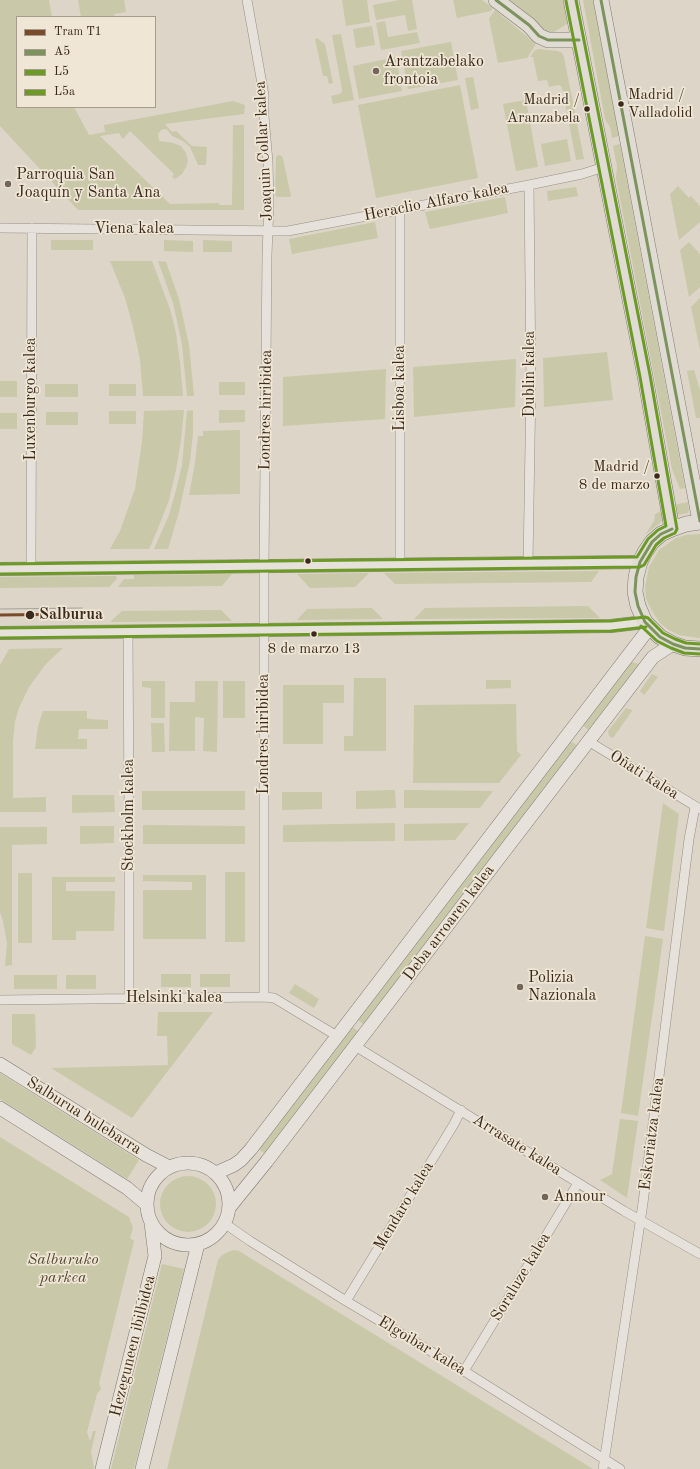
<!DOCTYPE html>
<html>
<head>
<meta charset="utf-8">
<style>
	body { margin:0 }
	#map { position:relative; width:700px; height:1469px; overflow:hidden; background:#ddd5c8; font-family:"Old Standard TT",serif }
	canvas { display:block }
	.legend { position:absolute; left:16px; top:16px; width:140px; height:92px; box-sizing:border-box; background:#efe6d5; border:1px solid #a79b8b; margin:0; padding:5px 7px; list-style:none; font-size:12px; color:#3b2a1c }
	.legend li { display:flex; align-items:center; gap:8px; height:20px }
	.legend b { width:20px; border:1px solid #a79b8b }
</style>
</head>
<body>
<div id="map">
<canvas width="700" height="1469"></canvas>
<ul class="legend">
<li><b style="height:5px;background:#7a4b2a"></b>Tram T1</li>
<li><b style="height:5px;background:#7d935e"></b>A5</li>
<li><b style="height:5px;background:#6b9b24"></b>L5</li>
<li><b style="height:5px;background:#6b9b24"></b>L5a</li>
</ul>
</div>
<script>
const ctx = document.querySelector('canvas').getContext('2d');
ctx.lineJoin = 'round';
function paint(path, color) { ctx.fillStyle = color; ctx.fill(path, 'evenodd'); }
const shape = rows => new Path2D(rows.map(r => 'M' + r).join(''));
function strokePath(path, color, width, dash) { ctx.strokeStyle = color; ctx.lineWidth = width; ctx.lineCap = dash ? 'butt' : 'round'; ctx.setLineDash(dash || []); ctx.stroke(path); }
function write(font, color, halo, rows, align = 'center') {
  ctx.font = font + ' "Old Standard TT",serif'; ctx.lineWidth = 3.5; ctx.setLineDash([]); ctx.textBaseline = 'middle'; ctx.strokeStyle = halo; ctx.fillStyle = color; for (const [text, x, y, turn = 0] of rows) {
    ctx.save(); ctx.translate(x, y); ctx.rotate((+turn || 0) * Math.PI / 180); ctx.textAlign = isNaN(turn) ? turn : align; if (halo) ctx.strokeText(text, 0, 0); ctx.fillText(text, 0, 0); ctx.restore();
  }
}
paint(shape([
	[0,0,49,0,52,17,17,17,17,107,74,107,89,135,105,132,104,125,233,101,245,105,244,114,165,124,172,132,176,131,192,146,207,147,206,165,198,165,190,147,183,141,172,136,169,132,166,129,161,130,158,134,159,141,173,143,181,146,186,153,188,161,186,167,182,174,175,179,172,177,174,174,130,131,123,139,119,133,100,136,170,204,219,203,219,205,232,205,233,125,244,125,244,210,78,210,0,126],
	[78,0,124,0,126,12,114,14,115,17,81,17],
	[342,0,367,0,370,22,346,26],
	[399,0,412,0,417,29,408,31,405,15,376,20,373,5],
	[453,0,482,0,493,8,491,11,457,18],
	[504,0,563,0,568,23,554,32,555,36,549,36],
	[583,0,593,0,619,136,612,138,610,127,605,119],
	[495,10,536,44,527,58,498,63,489,19],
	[385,21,388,37,417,32,420,43,381,50,376,23],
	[372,26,375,45,356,48,353,29],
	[341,34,354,100,333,104,331,96,339,94,341,93,342,90,332,35],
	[317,38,325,44,333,83,329,84,327,76,323,76,315,39],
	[451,42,458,80,408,89,401,51],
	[538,49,558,51,562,53,564,57,584,159,576,160,562,87,559,85,549,87,547,80,538,81,533,57,530,57,534,51],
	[396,57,402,91,359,99,353,66],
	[473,77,479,108,471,110,465,78],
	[460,85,478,178,376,198,358,105],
	[526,100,538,167,516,171,503,104],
	[567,139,571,161,545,166,541,144],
	[620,144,685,488,680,489,672,469,616,178,617,166,613,146],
	[278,155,282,156,283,159,291,196,289,197,277,197,275,195,276,157],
	[678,186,689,198,691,196,700,206,700,222,679,240,670,194],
	[576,187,578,196,548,201,547,191],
	[505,197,508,213,430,229,429,226,425,212],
	[375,222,378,238,292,254,289,239],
	[51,240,93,240,93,250,51,250],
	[164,240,193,241,193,252,164,251],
	[203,240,232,241,232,252,203,252],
	[689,242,700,254,700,287,689,297,680,250],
	[110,261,152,261,170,309,176,333,180,362,183,396,143,396,140,359,133,327,125,298],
	[158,261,166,262,179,299,189,345,194,396,187,396,182,344,173,303],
	[700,298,700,350,691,307],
	[607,352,613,400,544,407,543,358],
	[516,359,515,407,414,417,413,367],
	[386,369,385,419,283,426,283,377],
	[694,370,700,390,700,418,696,418,687,371],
	[0,381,17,381,17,397,0,397],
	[219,382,245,382,245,395,219,395],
	[45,384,78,384,78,397,45,397],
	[109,384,136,384,136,396,109,396],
	[184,410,181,440,176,470,169,500,157,531,149,549,110,549,120,531,135,489,142,442,144,411],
	[193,410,193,433,190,461,179,512,168,549,154,549,169,515,176,490,182,465,187,411],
	[219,410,245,410,245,422,219,423],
	[109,411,136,411,136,424,109,424],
	[46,412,78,412,78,425,46,425],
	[0,413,17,413,17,429,0,429],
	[240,430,240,494,189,495,195,463,198,436,203,436,203,431],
	[688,502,689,511,688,513,677,515,673,505],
	[663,510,663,518,660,523,645,535,654,521,655,514],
	[700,534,700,638,699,638,679,635,669,630,661,624,655,616,650,607,646,598,645,587,649,567,659,550,676,538,686,535],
	[599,571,591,582,395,584,384,573],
	[369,573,355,587,310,588,297,574],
	[232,574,222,586,118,587,124,579,134,579,134,575],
	[116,576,117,579,109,587,0,588,0,577],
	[588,606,600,618,414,619,425,608],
	[372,608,383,619,297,620,307,609],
	[221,610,232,621,110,622,122,611],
	[63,648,46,664,29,687,19,708,15,721,13,741,13,798,46,797,46,812,0,812,0,665,9,649],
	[631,662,640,664,589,730,582,725],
	[652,674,658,677,644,695,640,691],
	[354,678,386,678,386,751,344,751,344,736,353,736],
	[486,680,511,680,511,688,486,689],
	[142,681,165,681,165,718,151,718,151,688,142,687],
	[195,681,218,681,217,752,203,751,204,718,195,717,195,751,169,751,170,702,195,702],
	[223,681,245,681,245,718,223,718],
	[283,685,344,685,344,703,323,703,323,744,283,744],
	[516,704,517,751,521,755,499,783,413,783,414,705],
	[626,708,632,710,632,711,613,738,609,736,608,731],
	[43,711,87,711,87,719,108,720,108,729,79,729,78,739,87,739,87,749,35,749,38,726],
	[151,723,164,723,165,752,152,752],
	[570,741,578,746,364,1025,357,1019],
	[395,790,396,808,356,809,356,791],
	[404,790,493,791,480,808,404,808],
	[142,791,245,791,245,810,142,810],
	[282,792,322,792,322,809,282,810],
	[72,795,114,795,115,812,72,813],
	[663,803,679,814,664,931,646,928],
	[395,823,395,841,283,842,283,825],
	[469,823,455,840,404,841,404,824],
	[143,825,245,826,245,844,143,844],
	[80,826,114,826,114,843,80,844],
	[0,827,47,827,47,844,12,845,12,965,5,966,7,943,3,921,0,912],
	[225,872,245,872,245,942,225,942],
	[18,873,32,873,32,943,18,943],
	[143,875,206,875,206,939,143,939,143,890,192,890,192,882,143,881],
	[52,877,115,877,115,882,66,882,66,891,115,891,114,931,76,931,76,940,52,940],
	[645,936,663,939,638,1116,621,1113],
	[161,974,191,974,191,987,161,987],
	[200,974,230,974,230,987,200,987],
	[14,975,57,975,57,989,14,989],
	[66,975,96,975,96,989,66,989],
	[295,984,319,999,314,1008,289,993],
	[158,1012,213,1012,132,1118,51,1068,168,1065,167,1036,157,1036],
	[12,1014,35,1014,36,1047,31,1055,12,1044],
	[351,1026,359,1032,265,1154,257,1148],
	[0,1073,139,1160,127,1179,0,1099],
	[620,1119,638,1121,627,1198,600,1180,612,1174],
	[0,1137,129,1217,133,1228,130,1238,134,1241,99,1383,101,1389,97,1394,87,1432,90,1441,93,1431,96,1431,91,1451,94,1469,0,1469],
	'160 1204a28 28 0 1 1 56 0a28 28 0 1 1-56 0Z',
	[234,1250,239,1251,593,1469,167,1469,218,1260,222,1255,228,1252],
	[162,1264,184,1269,134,1469,111,1469]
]), '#c9c8a9');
const minor = shape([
	[247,0,264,95,264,116,268,162,269,204,267,255,264,567,264,997],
	[0,228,288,231,529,185,582,174,604,167],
	[528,564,531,384,529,185],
	[400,565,400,210],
	[31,569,32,228],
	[128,631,129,819,129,999],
	[588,741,700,809],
	[0,1000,264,997,274,998,279,1001,337,1036],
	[355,1046,624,1211,700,1254],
	[224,1223,250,1241,346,1301,464,1371,620,1469],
	[346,1301,454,1124,461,1110],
	[464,1371,578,1183],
	[603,1469,643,1203,689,839,695,807]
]);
const tertiary = shape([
	[0,569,640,562],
	[0,633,611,626,645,622]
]);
const secondary = shape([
	[0,1064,146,1155,169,1167],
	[0,1108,127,1188,146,1204],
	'147 1204a41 41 0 1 1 82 0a41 41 0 1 1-82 0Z',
	[216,1173,234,1165,241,1160,251,1149,650,627],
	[229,1208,267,1161,653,657,673,644],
	[102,1469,155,1256,151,1223],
	[142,1469,198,1244]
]);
const primary = shape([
	[496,0,529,25,539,36,548,40,579,40],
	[571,0,645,376,672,529],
	[601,0,700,521],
	[700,522,686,524,672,529,661,534,652,542,645,552,640,562,636,577,635,592,638,606,645,622,660,637,673,644,685,648,700,649]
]);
strokePath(minor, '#968f86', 10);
strokePath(tertiary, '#968f86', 14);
strokePath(secondary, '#7e786f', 14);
strokePath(primary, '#7e786f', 16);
strokePath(minor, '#e6e1da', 9);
strokePath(tertiary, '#e6e1da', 12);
strokePath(secondary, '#e6e1da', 13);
strokePath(primary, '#e0dcd4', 15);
strokePath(shape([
	[0,609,82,608]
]), '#a7a39c', 1);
strokePath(shape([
	[496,0,529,25,539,36,548,40,579,40],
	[601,0,700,521],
	[672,529,661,534,652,542,640,562,636,577,635,592,638,606,645,622,660,637,673,644,685,648,700,649]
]), '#7d935e', 3);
strokePath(shape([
	[0,574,640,567,644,565,656,545,664,538,675,533,677,529,650,375,576,0],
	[641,626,657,641,671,648,684,653,700,654],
	[0,638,611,631,646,627]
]), '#6b9b24', 3);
strokePath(shape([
	[0,564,637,557,648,539,658,530,666,526,640,377,566,1],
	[0,628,611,621,645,617,648,618,663,633,675,639,686,643,700,644]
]), '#6b9b24', 3);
strokePath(shape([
	[0,615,82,614]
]), '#7a4b2a', 3);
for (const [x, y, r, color] of [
	[376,71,4,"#746658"],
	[621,104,3.5,"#3b2a1c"],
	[587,109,3.5,"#3b2a1c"],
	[8,184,4,"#746658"],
	[657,476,3.5,"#3b2a1c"],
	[308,561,3.5,"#3b2a1c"],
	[30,615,5,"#3b2a1c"],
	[314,634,3.5,"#3b2a1c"],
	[520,987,4,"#746658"],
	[545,1197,4,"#746658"]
]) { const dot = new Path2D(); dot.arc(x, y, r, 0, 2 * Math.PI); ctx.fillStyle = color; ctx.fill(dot); strokePath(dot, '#efe6d5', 1.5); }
write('15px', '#3b2a1c', '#efe6d5', [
	["Madrid /",628,95,"left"],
	["Valladolid",628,113,"left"],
	["Madrid /",580,100],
	["Aranzabela",580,118],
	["Madrid /",650,467],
	["8 de marzo",650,485],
	["8 de marzo 13",314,649,"center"]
], 'right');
write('16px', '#3b2a1c', '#efe6d5', [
	["Arantzabelako",384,62],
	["frontoia",384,80],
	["Parroquia San",16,175],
	["Joaquín y Santa Ana",16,193],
	["Polizia",528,978],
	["Nazionala",528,996],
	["Annour",553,1197]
], 'left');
write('16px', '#3b2a1c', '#efe6d5', [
	["Joaquin Collar kalea",264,151,-93],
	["Heraclio Alfaro kalea",436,202,-11],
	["Viena kalea",134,229],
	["Dublin kalea",530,374,-90],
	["Lisboa kalea",400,388,-90],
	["Luxenburgo kalea",31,399,-90],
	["Londres hiribidea",266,410,-89],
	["Londres hiribidea",264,734,-90],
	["Oñati kalea",644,775,32],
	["Stockholm kalea",129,815,-90],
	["Deba arroaren kalea",449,923,-53],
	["Helsinki kalea",174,998],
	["Salburua bulebarra",84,1116,32],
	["Eskoriatza kalea",652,1134,-83],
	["Arrasate kalea",517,1145,32],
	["Mendaro kalea",404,1206,-59],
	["Soraluze kalea",521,1277,-59],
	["Hezeguneen ibilbidea",133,1346,-76],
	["Elgoibar kalea",422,1346,31]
]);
write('bold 16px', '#3b2a1c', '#efe6d5', [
	["Salburua",39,615]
], 'left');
write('italic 16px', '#544833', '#efe6d5', [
	["Salburuko",63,1260],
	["parkea",63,1278]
]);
</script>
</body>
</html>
